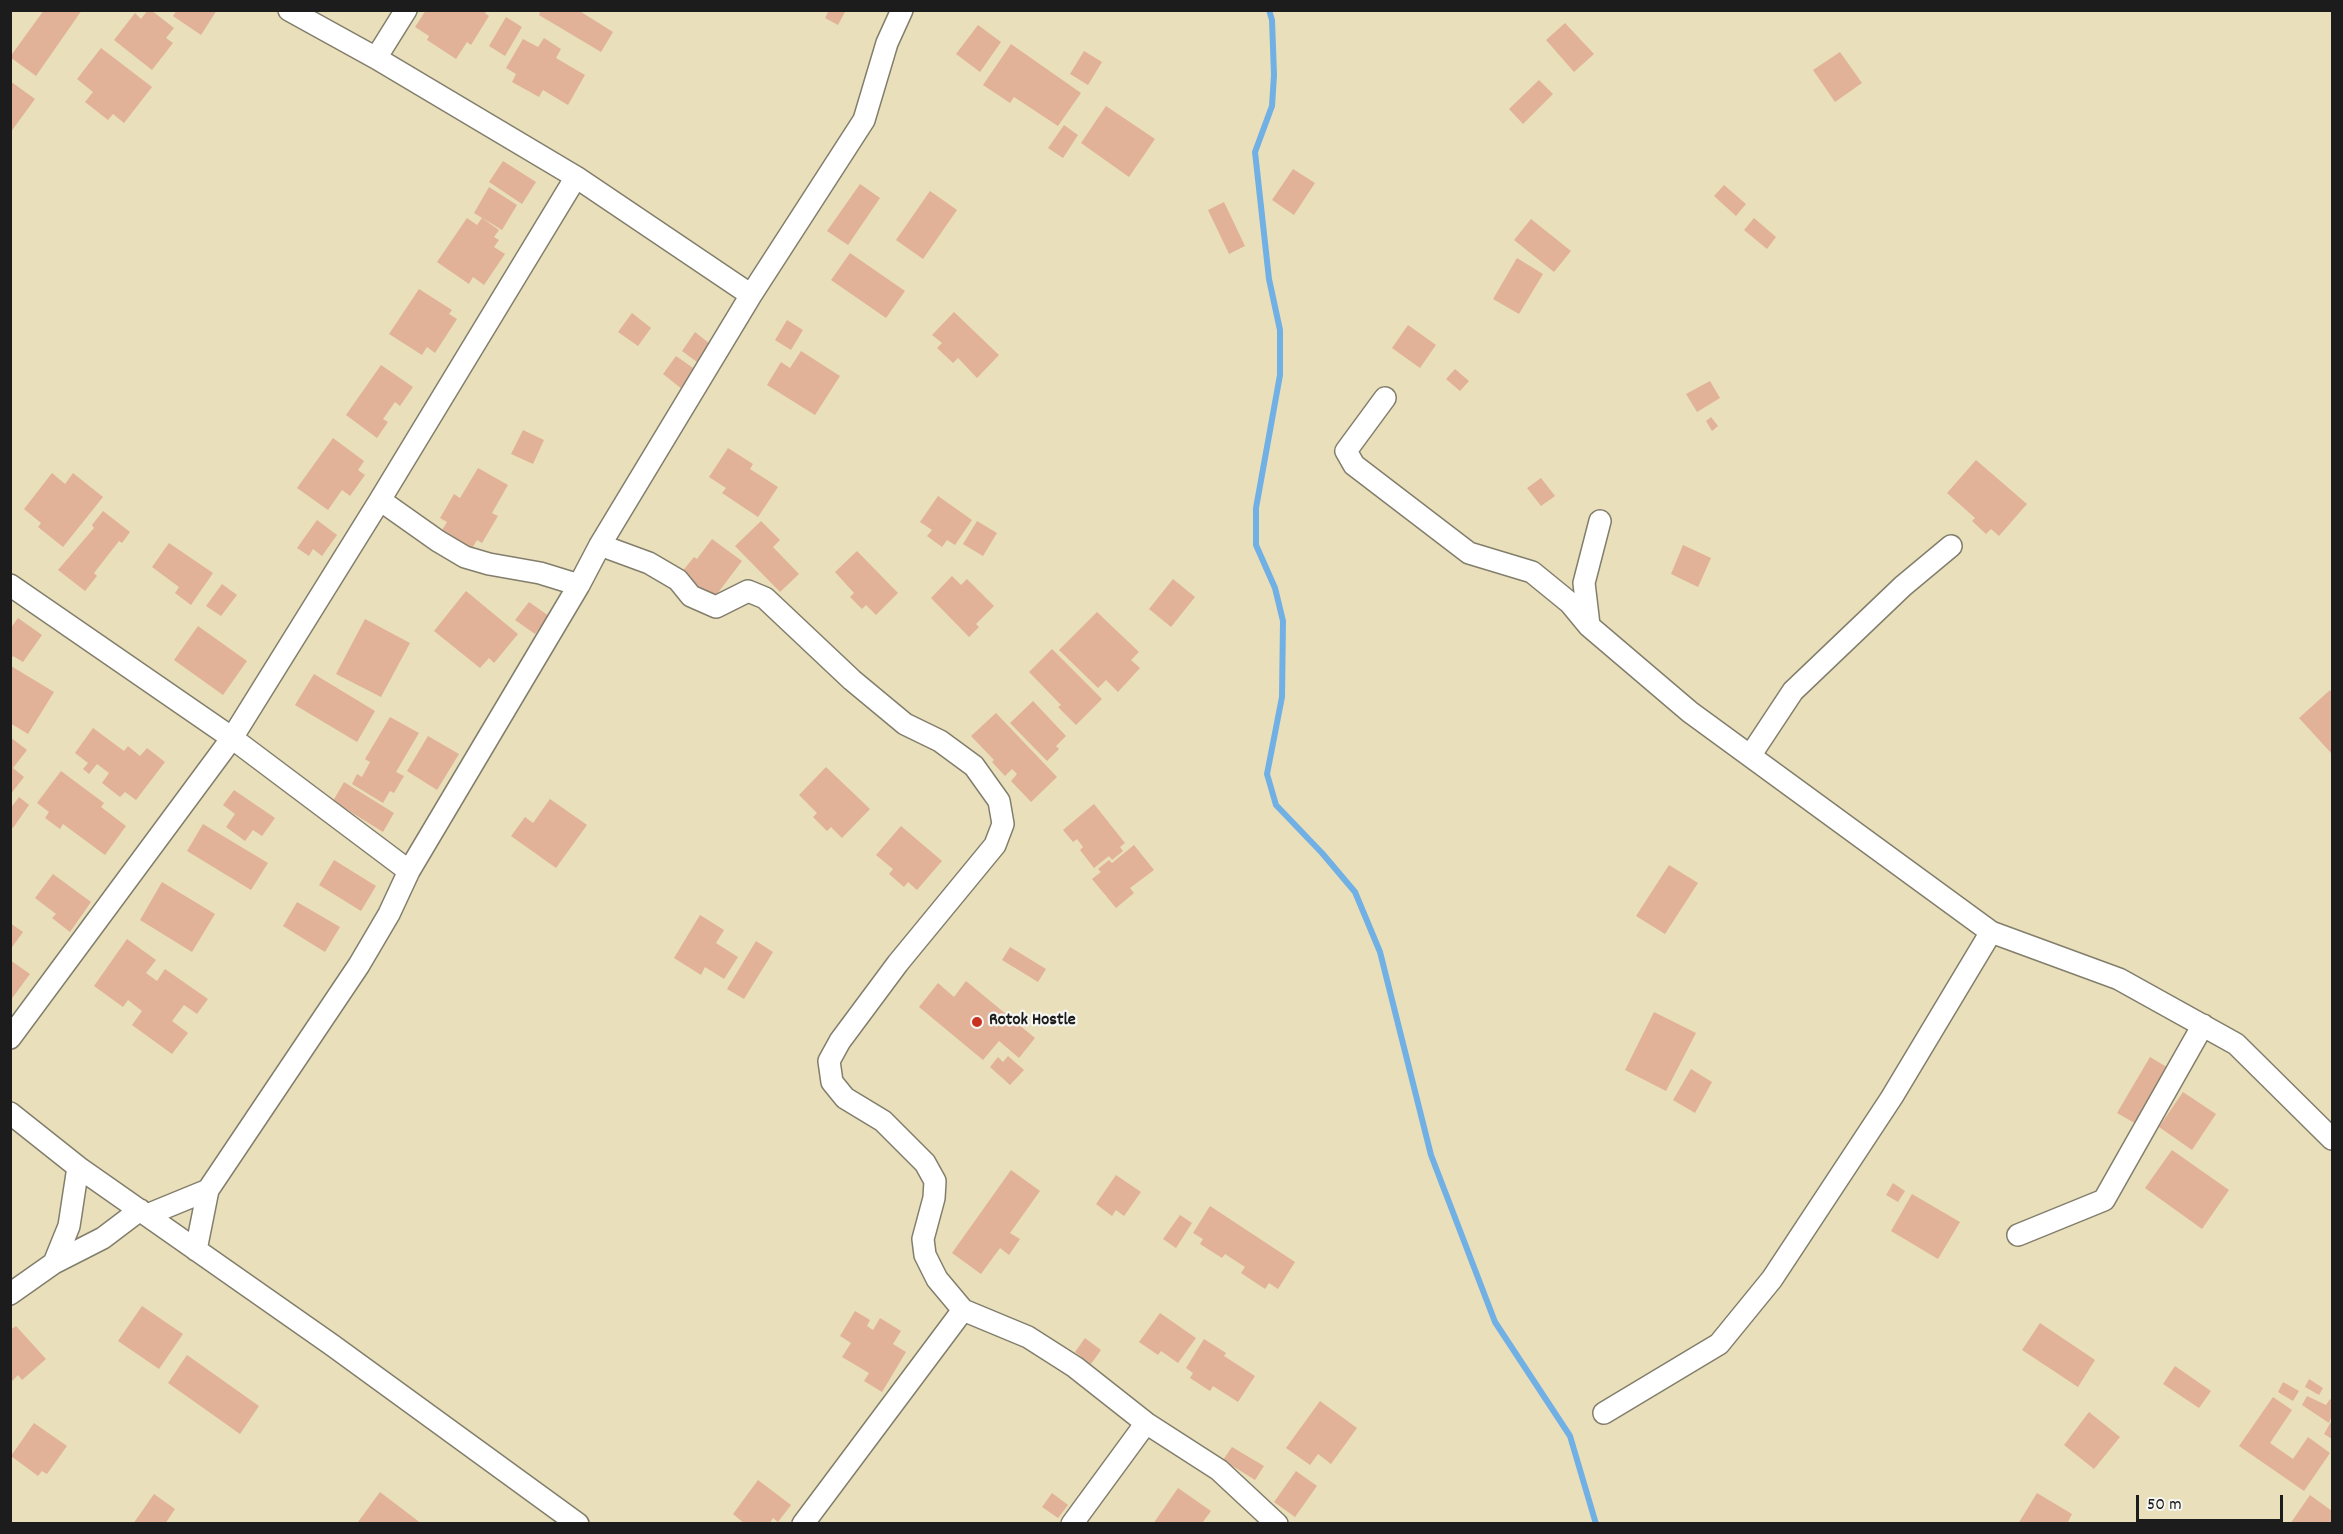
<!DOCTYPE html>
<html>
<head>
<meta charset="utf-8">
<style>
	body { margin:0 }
	#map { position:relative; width:2343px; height:1534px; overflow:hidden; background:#e9dfbb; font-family:Dekko,sans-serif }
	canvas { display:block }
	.frame { position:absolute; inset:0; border:12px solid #1c1c1c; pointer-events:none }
	.scale { position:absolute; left:2136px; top:1495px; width:147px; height:27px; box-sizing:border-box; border:3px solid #1c1c1c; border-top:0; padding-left:8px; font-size:18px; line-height:21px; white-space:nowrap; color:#1c1c1c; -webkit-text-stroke:4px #f6f6f2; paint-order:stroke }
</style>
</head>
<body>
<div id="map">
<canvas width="2343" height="1534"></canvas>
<div class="frame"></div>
<div class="scale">50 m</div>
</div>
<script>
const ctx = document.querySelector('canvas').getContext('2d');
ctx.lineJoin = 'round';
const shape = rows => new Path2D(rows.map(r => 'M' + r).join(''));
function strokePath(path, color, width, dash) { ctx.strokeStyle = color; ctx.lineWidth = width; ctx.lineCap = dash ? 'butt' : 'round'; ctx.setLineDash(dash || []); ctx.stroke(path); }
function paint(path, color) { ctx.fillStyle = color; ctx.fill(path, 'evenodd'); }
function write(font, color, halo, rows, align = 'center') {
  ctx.font = font + ' Dekko,sans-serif'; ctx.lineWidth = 4.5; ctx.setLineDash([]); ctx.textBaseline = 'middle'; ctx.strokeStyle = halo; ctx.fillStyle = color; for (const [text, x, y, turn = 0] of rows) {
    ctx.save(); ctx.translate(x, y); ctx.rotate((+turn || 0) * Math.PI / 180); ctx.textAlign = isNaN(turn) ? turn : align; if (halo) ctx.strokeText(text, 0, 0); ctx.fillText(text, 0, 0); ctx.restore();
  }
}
strokePath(shape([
	[1269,10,1272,20,1274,75,1272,106,1255,152,1269,279,1280,330,1280,375,1256,508,1256,545,1275,588,1283,621,1282,697,1267,774,1276,805,1322,853,1355,892,1380,952,1431,1155,1495,1322,1570,1436,1596,1524]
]), '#71b0e4', 6);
paint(shape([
	[44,10,82,10,36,76,10,57],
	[148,10,151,10,174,28,166,38,173,43,152,70,114,40,135,13,141,19],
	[177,10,217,10,201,35,173,16],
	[426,10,487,10,485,13,489,16,471,45,467,42,456,59,427,40,429,36,415,27],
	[541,10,578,10,613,32,601,52,539,15],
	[829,10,846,10,838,25,825,18],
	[506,17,522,27,505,56,489,46],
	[1565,23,1594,54,1574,72,1546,40],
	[978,25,1001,42,980,72,956,54],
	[544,38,561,49,556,58,585,75,568,105,543,90,539,97,512,82,516,74,506,68,523,39,538,47],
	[1011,44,1081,93,1058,126,1014,97,1010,103,983,85],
	[101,48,152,87,124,123,113,114,108,120,85,102,93,92,77,79],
	[1084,51,1102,62,1088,85,1070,74],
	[1840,52,1862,83,1835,102,1813,70],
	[1539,80,1553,94,1523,124,1509,109],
	[10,81,35,99,10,133],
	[1106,106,1155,139,1129,177,1081,143],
	[1064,125,1078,135,1063,158,1048,148],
	[503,161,536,182,522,204,489,182],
	[1293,169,1315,183,1294,215,1272,200],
	[860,184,880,198,848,245,827,231],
	[1724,185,1746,204,1736,216,1714,196],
	[489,187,517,205,502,230,474,213],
	[930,191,957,210,923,259,896,240],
	[1224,202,1245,246,1229,254,1208,210],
	[467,218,477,225,482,218,499,230,494,237,499,240,494,247,505,254,484,285,473,277,469,284,437,262],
	[1754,218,1776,237,1767,249,1744,230],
	[1531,219,1571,251,1554,272,1514,240],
	[850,253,905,291,886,318,831,280],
	[1517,258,1543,274,1519,314,1493,299],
	[419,289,452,310,449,314,457,319,435,353,427,347,422,355,389,334],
	[954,312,999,355,977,378,958,358,953,363,937,348,942,343,932,335],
	[632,313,651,328,638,346,618,332],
	[787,320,803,330,791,350,775,340],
	[1408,325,1436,345,1420,368,1392,348],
	[695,332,714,347,701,365,682,351],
	[801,351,840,376,815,415,767,385,781,362,790,368],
	[676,356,696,370,682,389,663,374],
	[381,365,413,387,400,406,395,402,383,419,388,422,377,438,346,415],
	[1455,369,1469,381,1460,391,1446,379],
	[1710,381,1720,398,1697,412,1686,394],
	[1711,417,1718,426,1712,431,1706,421],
	[523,430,544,440,533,464,511,454],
	[333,438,364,461,358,470,365,475,350,496,342,490,328,510,297,488],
	[728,448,753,464,750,469,778,487,758,517,722,493,726,488,709,477],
	[1976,460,2027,504,1999,536,1991,529,1986,534,1972,521,1975,518,1947,493],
	[478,468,508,485,492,513,498,516,482,543,477,540,471,550,441,532,447,522,440,518,454,494,460,498],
	[52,473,65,484,73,473,103,497,63,547,38,527,41,523,24,509],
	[1541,478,1555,496,1541,506,1527,488],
	[938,496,972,520,955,545,947,540,942,547,927,536,932,530,920,522],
	[103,511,130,532,122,543,119,541,94,573,97,576,85,591,58,570,94,528,92,525],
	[317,520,337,535,322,556,313,549,309,556,297,548],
	[761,521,780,540,773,547,799,574,780,592,735,546],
	[977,521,997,533,983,556,963,544],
	[712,539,742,561,714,598,681,573,694,557,697,559],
	[169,543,213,573,191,605,175,593,179,587,152,567],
	[1683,545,1711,558,1698,587,1671,574],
	[857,551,898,593,876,615,866,605,862,609,850,597,854,593,835,572],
	[952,576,961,585,967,579,994,606,976,624,979,627,969,637,931,598],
	[1173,579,1195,597,1171,627,1149,609],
	[222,584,237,595,221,616,206,606],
	[466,591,518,634,494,663,489,658,480,668,434,631],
	[529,602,549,616,535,634,515,620],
	[1097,612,1139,652,1131,660,1140,668,1118,692,1106,680,1098,688,1059,650],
	[18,618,42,635,23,662,13,656,10,660,10,629],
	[365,619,410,643,381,697,336,674],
	[198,626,247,661,223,695,174,660],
	[1052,649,1102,699,1076,725,1058,707,1061,705,1029,672],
	[11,666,54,692,28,734,10,723],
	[314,674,375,711,357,742,295,705],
	[2330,690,2332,693,2331,753,2299,718],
	[1033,701,1066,736,1056,746,1059,749,1047,761,1010,723],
	[996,713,1057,777,1031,802,1011,781,1017,774,1012,769,1005,776,992,762,994,760,971,736],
	[390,717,419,733,396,772,404,776,394,793,390,791,383,803,352,784,357,774,362,777,370,762,365,759],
	[93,728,124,751,128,746,140,756,147,748,165,762,136,800,125,792,120,797,102,783,109,773,97,764,89,774,83,769,88,763,75,753],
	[428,736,459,754,437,790,407,771],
	[10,737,27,750,13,768,24,777,10,795],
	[826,767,870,809,842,838,831,827,827,831,813,817,817,813,799,795],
	[61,771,104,803,101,807,126,826,105,855,63,824,60,829,45,818,49,812,37,803],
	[344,782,394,813,383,832,333,801],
	[234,790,275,818,262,836,253,830,245,841,226,827,235,814,223,805],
	[19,797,29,805,13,828,10,826,10,809],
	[550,799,587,825,556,868,511,836,525,817,533,823],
	[1094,804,1125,843,1120,847,1123,851,1112,860,1109,856,1094,868,1080,850,1083,847,1077,839,1073,842,1063,830],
	[203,824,268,863,251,890,187,851],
	[901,826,942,861,917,890,908,882,904,887,889,874,893,869,876,855],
	[1134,845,1154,870,1130,888,1134,893,1116,908,1092,879,1101,872,1098,869,1109,860,1112,863],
	[334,860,376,886,361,911,319,885],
	[1669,865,1698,883,1665,934,1636,916],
	[53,874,91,902,70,932,52,918,56,914,35,898],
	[162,882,215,914,192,952,140,920],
	[297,902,340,927,325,952,283,926],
	[700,915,724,930,716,943,738,957,724,979,705,967,701,975,674,958],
	[10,923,23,932,10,950],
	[127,939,156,960,146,973,157,981,165,969,208,999,197,1014,184,1005,172,1021,188,1033,172,1054,132,1025,142,1011,128,1000,123,1007,94,986],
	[756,941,773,952,744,999,727,989],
	[1010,947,1046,969,1038,982,1002,960],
	[10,960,30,974,10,1001],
	[966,981,1035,1038,1019,1058,999,1041,983,1060,919,1007,938,983,954,997],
	[1654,1012,1696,1033,1666,1091,1625,1070],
	[1008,1056,1024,1070,1010,1085,990,1067,998,1057,1003,1062],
	[2150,1057,2170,1069,2138,1125,2117,1113],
	[1691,1069,1712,1082,1695,1113,1673,1100],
	[2183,1092,2216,1114,2192,1150,2159,1127],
	[2172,1150,2229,1190,2202,1229,2145,1188],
	[1011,1170,1040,1191,1010,1233,1020,1239,1009,1255,1000,1248,981,1274,952,1253],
	[1116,1175,1141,1192,1124,1216,1116,1210,1112,1216,1096,1204],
	[1893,1183,1905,1191,1898,1202,1886,1195],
	[1912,1194,1960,1222,1938,1259,1891,1231],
	[1210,1206,1295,1262,1278,1289,1269,1283,1265,1289,1241,1273,1245,1267,1225,1254,1222,1258,1200,1244,1203,1239,1193,1233],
	[1180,1215,1192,1223,1176,1248,1163,1239],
	[142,1306,183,1334,159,1369,118,1341],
	[855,1311,870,1320,867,1326,873,1330,880,1318,901,1331,893,1344,906,1352,882,1392,864,1381,869,1373,842,1357,851,1343,840,1336],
	[1160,1313,1196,1338,1178,1363,1161,1351,1158,1355,1139,1342],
	[2040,1323,2095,1360,2078,1387,2022,1350],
	[16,1326,46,1359,22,1380,18,1375,12,1381,10,1330],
	[1085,1338,1101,1350,1091,1364,1075,1352],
	[1204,1339,1226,1353,1224,1356,1255,1376,1238,1402,1213,1386,1210,1391,1190,1378,1193,1373,1186,1368],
	[187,1355,259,1406,240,1434,168,1383],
	[2175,1366,2211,1391,2199,1408,2163,1384],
	[2309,1379,2323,1388,2319,1395,2305,1387],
	[2283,1382,2299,1391,2293,1401,2278,1392],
	[2307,1396,2326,1405,2330,1399,2332,1401,2332,1416,2329,1423,2302,1405],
	[2273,1397,2292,1410,2270,1443,2293,1459,2308,1437,2330,1453,2304,1491,2239,1446],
	[1320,1401,1357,1428,1331,1464,1318,1454,1310,1465,1286,1448],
	[2089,1412,2120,1437,2094,1469,2064,1445],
	[2332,1420,2332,1439,2324,1434],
	[34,1423,67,1446,47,1474,42,1471,38,1476,11,1456],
	[1232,1447,1264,1466,1255,1480,1223,1460],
	[1296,1471,1317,1486,1295,1517,1274,1502],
	[758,1480,791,1505,778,1522,773,1518,769,1524,745,1524,733,1514],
	[1178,1488,1211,1511,1203,1522,1205,1524,1153,1524],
	[380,1492,422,1524,360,1524,358,1522],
	[1052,1493,1068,1505,1058,1518,1042,1507],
	[2037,1493,2072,1514,2067,1524,2018,1524],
	[154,1494,175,1509,165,1524,133,1524],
	[2310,1495,2332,1511,2332,1524,2290,1524]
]), '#e1b297');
const minor = shape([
	[289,10,376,58,576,177,751,295],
	[376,58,406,10],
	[1385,398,1346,451,1354,465,1469,553,1532,572,1570,603,1589,626,1690,712,1991,932,2119,979,2236,1044,2332,1139],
	[380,500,438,541,465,557,489,564,540,573,579,585],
	[600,545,649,563,678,580,691,596,716,607,748,591,765,598,852,680,905,724,940,741,974,766,999,801,1003,824,995,845,898,963,840,1041,829,1061,832,1082,845,1098,883,1121,925,1163,935,1181,934,1198,923,1239,925,1255,937,1279,963,1310,1028,1337,1075,1367,1146,1423,1219,1470,1277,1524],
	[10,585,232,738,409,871,579,585,600,545,751,295,864,120,887,43,902,10],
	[1589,625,1584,583,1600,521],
	[1750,756,1793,691,1903,586,1951,546],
	[10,1038,232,738,380,500,576,177],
	[10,1113,78,1167,332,1345,578,1524],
	[147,1215,208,1190],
	[2018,1235,2104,1200,2203,1025],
	[196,1250,208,1190,359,965,389,914,409,871],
	[54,1263,69,1226,78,1167],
	[10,1294,54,1263,103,1238,140,1210],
	[1604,1413,1719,1344,1772,1279,1892,1097,1991,932],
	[803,1524,963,1310],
	[1072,1524,1146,1423]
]);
strokePath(minor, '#827e6c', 24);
strokePath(minor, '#fff', 21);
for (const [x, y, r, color] of [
	[977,1022,6,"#c8321e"]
]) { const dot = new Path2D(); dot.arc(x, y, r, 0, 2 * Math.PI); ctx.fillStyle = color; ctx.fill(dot); strokePath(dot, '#f6f6f2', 2); }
write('bold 18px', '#1c1c1c', '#f6f6f2', [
	["Rotok Hostle",989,1022]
], 'left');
</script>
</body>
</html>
